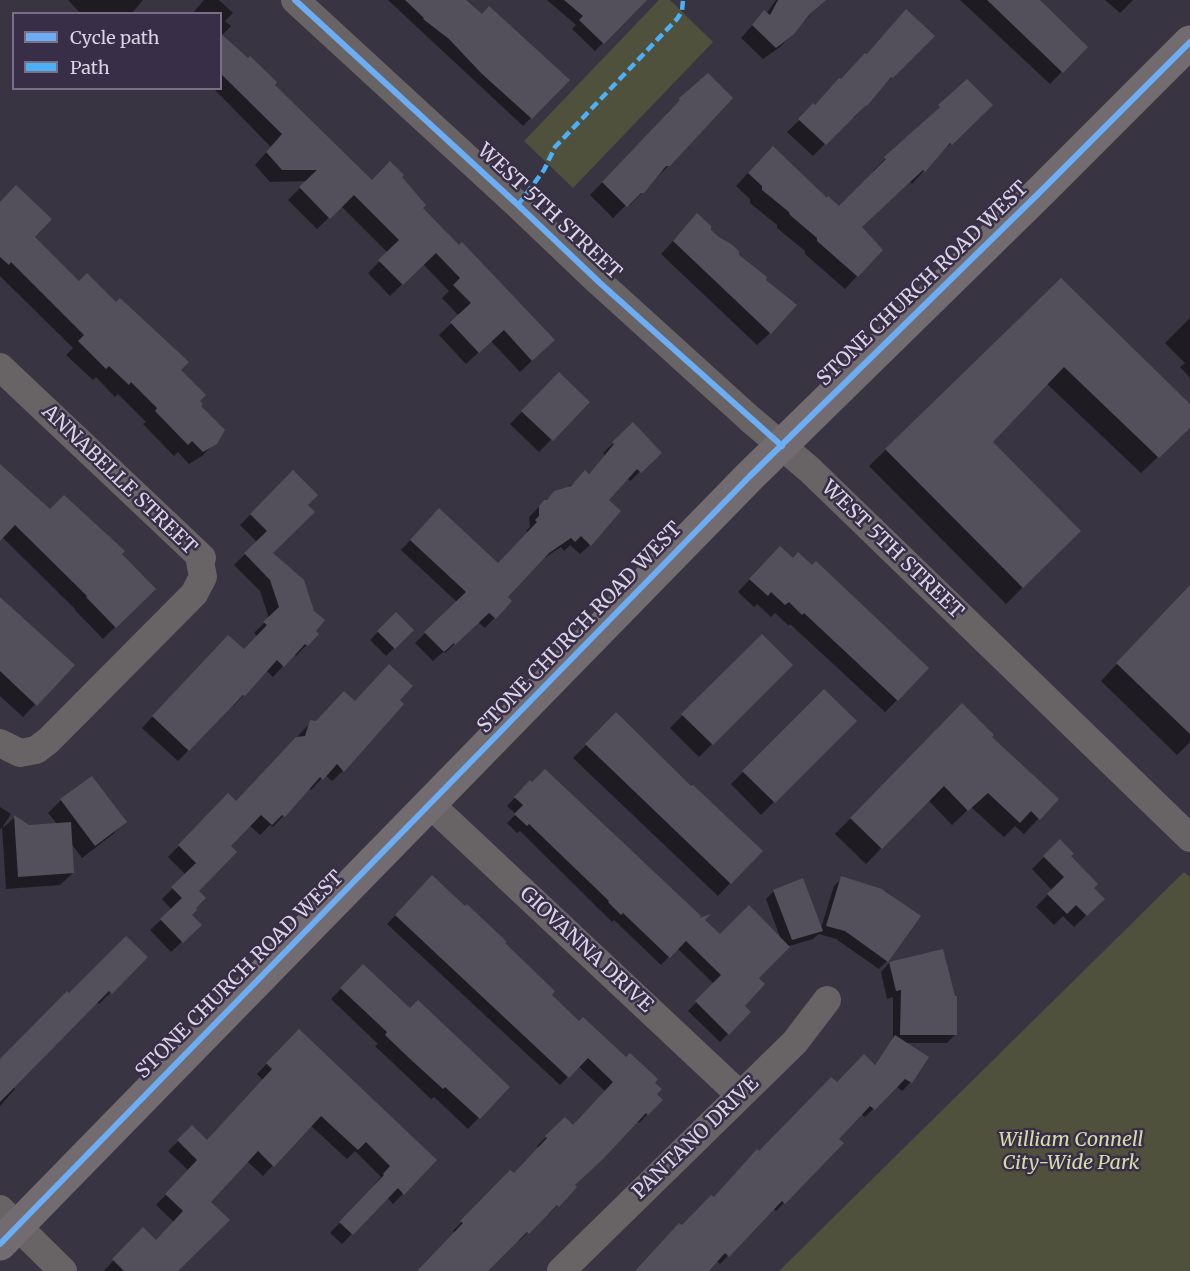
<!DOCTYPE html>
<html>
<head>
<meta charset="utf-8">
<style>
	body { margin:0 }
	#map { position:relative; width:1190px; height:1271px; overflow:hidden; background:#393441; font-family:Merriweather,serif }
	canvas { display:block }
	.legend { position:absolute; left:12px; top:12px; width:210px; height:78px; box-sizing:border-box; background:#382e47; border:2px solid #797086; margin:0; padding:8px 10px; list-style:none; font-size:18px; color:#dbd4e5 }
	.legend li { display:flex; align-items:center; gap:12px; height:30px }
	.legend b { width:30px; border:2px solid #797086 }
</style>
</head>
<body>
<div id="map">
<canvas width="1190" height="1271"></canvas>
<ul class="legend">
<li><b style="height:8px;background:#6dadf4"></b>Cycle path</li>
<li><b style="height:8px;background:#4cb0f7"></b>Path</li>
</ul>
</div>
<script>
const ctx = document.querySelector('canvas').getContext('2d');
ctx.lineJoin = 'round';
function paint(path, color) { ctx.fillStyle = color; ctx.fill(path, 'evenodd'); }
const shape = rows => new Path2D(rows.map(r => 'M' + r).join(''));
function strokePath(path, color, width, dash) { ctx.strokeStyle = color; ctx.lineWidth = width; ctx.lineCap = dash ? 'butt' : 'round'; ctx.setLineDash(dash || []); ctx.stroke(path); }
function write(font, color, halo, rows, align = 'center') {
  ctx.font = font + ' Merriweather,serif'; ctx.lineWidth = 5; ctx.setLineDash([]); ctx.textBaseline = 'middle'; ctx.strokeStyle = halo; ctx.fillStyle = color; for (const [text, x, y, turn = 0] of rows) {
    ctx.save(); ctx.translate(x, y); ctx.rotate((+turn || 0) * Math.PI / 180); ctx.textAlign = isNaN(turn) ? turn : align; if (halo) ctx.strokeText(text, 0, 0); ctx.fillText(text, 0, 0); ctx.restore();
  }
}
paint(shape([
	[659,0,670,0,713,42,573,188,524,141],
	[1184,872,1190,877,1190,1271,779,1271]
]), '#4f513d');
paint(shape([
	[68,0,143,0,131,14,81,14],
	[204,0,219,0,233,13,225,21,231,26,221,36,371,182,400,177,421,208,541,352,520,372,491,341,466,364,439,335,459,316,442,298,449,291,423,264,390,296,368,273,388,253,341,206,317,229,288,200,307,181,270,182,255,165,271,147,213,88,220,88,220,14,192,14],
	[388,0,463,0,568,80,523,126],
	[547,0,632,0,639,7,595,51,572,29,576,25],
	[776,0,824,0,780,47,763,59,741,38,764,12,766,14],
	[960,0,1038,0,1086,47,1050,84],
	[1105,0,1133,0,1120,13],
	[933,36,879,89,854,118,852,116,813,156,787,132,866,56],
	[708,75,669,165,630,205,626,205,613,218,590,195,669,114,667,113],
	[967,81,979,118,937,156,912,184,910,182,860,228,881,250,845,289,805,254,805,251,777,228,777,225,750,203,750,199,736,186,760,160,839,208,874,173,873,171,885,159],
	[0,203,79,283,179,370,198,401,215,443,202,456,189,464,178,452,174,456,143,424,146,422,118,394,115,397,96,377,93,380,66,355,73,348,0,276],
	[685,228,709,230,770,333,757,345,661,254],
	[1061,280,1190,406,1190,426,1141,473,1046,383,991,442,1079,531,1006,604,869,466],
	[1190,318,1190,378,1180,367,1185,363,1165,343],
	[559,374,588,402,539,452,510,424],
	[633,424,660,453,630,481,627,478,607,500,590,545,580,554,570,545,564,551,561,547,540,561,506,597,510,601,485,628,478,622,445,653,443,652,433,661,415,643,457,602,401,550,429,520,498,565,528,532,526,531,530,527,529,517,534,512,544,501,588,475,605,455,603,453],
	[293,472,306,505,271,553,317,634,296,656,294,654,273,677,266,670,244,695,233,706,232,705,178,761,142,728,217,647,244,651,257,636,254,633,269,618,260,591,234,565,257,542,240,525],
	[0,474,50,511,120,554,154,589,103,639,75,610,75,609,2,537,0,539],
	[793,560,897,700,885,712,790,624,789,626,775,613,771,617,757,604,754,607,738,592,767,561],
	[1190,586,1190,742,1177,755,1101,681],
	[0,597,72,665,23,717,0,696],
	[396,614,412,630,386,656,370,640],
	[762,636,791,665,699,757,670,728],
	[824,691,854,721,761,815,731,784],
	[962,705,989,737,1057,799,1024,834,1015,826,1004,837,971,807,952,825,928,800,866,864,835,834],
	[616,715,691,788,761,851,718,896,573,758],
	[311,722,343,771,332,781,325,775,311,790,309,788,273,827,270,825,260,835,249,825,229,846,197,891,190,915,200,925,171,952,150,930,172,910,162,899,186,875,168,857,228,796,236,803],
	[530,782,693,922,703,920,720,936,781,940,766,899,774,891,821,928,834,886,842,878,886,891,919,917,887,961,879,969,836,939,819,934,813,939,789,946,757,978,743,1006,749,1012,720,1042,688,1011,714,984,677,948,661,965,614,920,612,922,520,831,517,833,507,823,516,814,507,806],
	[61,800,125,822,112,835,82,858,71,843,73,873,60,885,6,889,2,827,0,830,0,807,11,814,3,826,4,827,15,817,28,826,57,824,48,813],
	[1060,841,1092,888,1103,899,1074,927,1063,916,1054,925,1036,907,1052,890,1032,869],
	[432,877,503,943,550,995,579,1023,653,1083,655,1094,661,1100,639,1123,637,1121,574,1186,575,1187,549,1214,547,1213,519,1241,517,1239,486,1271,419,1271,455,1233,453,1231,510,1172,514,1175,539,1148,537,1146,546,1137,565,1119,573,1127,606,1092,578,1066,560,1085,387,924],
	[942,951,955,1035,947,1043,903,1043,927,1058,911,1082,902,1091,896,1086,865,1117,861,1114,837,1139,842,1144,776,1211,773,1208,720,1264,716,1261,707,1271,636,1271,713,1199,759,1153,837,1084,874,1066,893,1039,893,997,887,999,881,972,889,963],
	[146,957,99,1004,96,1001,13,1087,15,1089,0,1106,0,1061,69,996],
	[363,966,410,1010,508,1087,468,1129,434,1097,431,1099,375,1046,378,1044,331,999],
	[299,1031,435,1161,393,1204,387,1197,342,1244,330,1233,375,1186,374,1185,381,1177,355,1151,347,1159,310,1125,263,1176,247,1161,208,1202,228,1220,176,1271,104,1271,133,1239,156,1242,174,1222,156,1205,189,1171,168,1151,192,1128,206,1142,263,1080,257,1074]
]), '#0007');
paint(shape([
	[405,0,466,0,482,14,489,6,570,80,532,119,481,73,449,39,423,19,424,18],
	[564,0,647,0,604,44,579,20,583,16],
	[778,0,826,0,809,15,794,34,776,48,752,25,764,10,770,15],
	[987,0,1040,0,1088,47,1063,73],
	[906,9,935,36,893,78,891,77,867,106,866,105,826,145,798,119,813,103,815,105,839,78,841,79,865,53,867,54],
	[220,33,248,58,250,56,277,82,275,85,372,180,390,161,404,175,402,177,426,205,423,208,459,245,462,242,555,340,532,361,504,330,479,353,450,322,471,303,453,285,460,278,436,253,403,285,378,260,399,240,354,195,330,219,299,187,317,170,282,170,266,152,282,134,220,73],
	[708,73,733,98,670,166,666,166,644,193,641,193,627,207,602,182,680,100,678,99],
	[967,79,993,105,952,145,950,143,925,172,923,170,862,227,883,250,858,277,817,241,817,238,790,215,789,212,762,190,762,186,748,173,773,146,827,198,828,196,839,206,886,159,884,157,940,107,938,105],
	[16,185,52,219,35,237,79,281,87,273,116,302,120,298,189,362,181,370,206,395,200,401,203,404,201,406,225,430,217,444,203,452,192,441,188,445,155,411,157,408,131,382,129,385,109,366,106,369,78,341,84,335,11,262,9,265,0,257,0,202],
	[697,213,711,226,711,230,719,237,731,244,739,251,739,255,767,277,766,280,797,305,771,334,673,241],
	[1061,278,1190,404,1190,428,1159,458,1064,367,993,442,1081,531,1023,588,885,449],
	[559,372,590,402,553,441,521,411],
	[633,422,662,453,641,473,637,469,609,500,621,511,591,546,581,536,575,542,571,538,549,553,508,597,512,601,496,619,489,613,455,645,454,643,444,652,424,632,466,592,410,540,439,508,498,563,537,522,535,520,539,516,539,506,544,500,547,500,554,491,571,486,585,470,589,474,614,444,612,442],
	[0,464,50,509,64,495,125,551,122,554,156,589,116,628,86,597,87,596,15,525,0,541],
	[293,470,318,495,308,505,315,512,273,553,304,580,314,611,325,620,316,631,319,634,308,646,305,644,284,667,277,660,245,696,243,695,189,751,152,716,228,635,244,649,267,625,263,622,279,607,270,580,244,553,267,531,250,514],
	[780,546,793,558,798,552,812,565,816,561,929,668,898,701,804,613,802,615,789,602,785,605,771,592,768,596,749,579],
	[1190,585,1190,734,1116,663],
	[0,597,75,665,37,706,0,671],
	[396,612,414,630,395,649,377,631],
	[762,634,793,665,713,745,681,714],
	[389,664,413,686,400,700,404,704,344,772,337,764,323,780,320,777,285,817,282,815,272,825,261,815,231,846,237,852,199,891,206,898,196,908,197,910,192,915,202,925,183,943,160,919,182,898,171,887,196,863,178,845,228,793,236,801,296,737,305,736,310,720,316,721,344,691,355,701],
	[824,689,857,721,775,803,742,771],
	[962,703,994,735,992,737,1059,799,1040,820,1031,811,1020,823,988,793,968,811,944,786,882,849,850,818],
	[616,712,691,786,693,785,763,851,731,884,585,744],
	[545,769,701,916,699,918,711,914,705,920,720,934,749,905,790,947,759,978,765,984,745,1006,751,1012,729,1035,695,1001,721,975,686,941,670,958,623,913,621,915,608,902,609,901,529,824,527,826,514,814,523,805,514,797,530,780,532,782],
	[92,776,127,822,95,846,60,799],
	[14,815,29,825,71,822,74,873,18,877],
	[1060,839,1074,854,1071,856,1098,884,1094,888,1105,899,1087,916,1076,905,1067,914,1047,894,1064,877,1043,856],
	[432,875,465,906,467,904,507,942,505,943,555,991,552,995,579,1021,583,1017,626,1057,630,1053,658,1079,655,1083,662,1089,657,1094,663,1100,648,1115,646,1113,603,1159,575,1185,577,1187,559,1207,557,1205,529,1234,527,1232,488,1271,417,1271,463,1223,460,1221,510,1170,514,1173,547,1138,545,1136,565,1117,573,1125,613,1082,588,1058,569,1078,395,915],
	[841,876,882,889,921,916,888,962,845,931,826,926],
	[803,878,823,931,792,940,773,890],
	[126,936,148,957,112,994,109,991,0,1102,0,1059,67,991,69,993],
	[943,949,955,996,957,996,957,1035,900,1035,901,990,896,991,889,962],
	[363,964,410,1008,418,1000,510,1087,480,1119,445,1087,443,1089,408,1057,385,1035,387,1032,340,988],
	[299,1029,437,1160,404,1195,398,1188,353,1235,339,1222,384,1175,383,1174,390,1166,366,1142,358,1150,321,1116,274,1167,258,1151,211,1202,230,1220,178,1271,124,1271,112,1259,143,1227,156,1240,183,1211,165,1194,197,1160,177,1140,192,1125,207,1140,272,1069,266,1063],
	[895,1035,929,1057,912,1083,905,1079,875,1110,870,1106,839,1139,844,1143,785,1204,782,1201,729,1257,725,1253,709,1271,635,1271,679,1223,682,1225,711,1195,714,1197,757,1149,759,1151,831,1077,837,1082,864,1054,875,1065]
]), '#54505b');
strokePath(shape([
	[295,0,518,205,600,283,750,419,810,470,1190,838],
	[0,367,197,553,202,558,200,561,203,577,194,594,48,741,36,750,20,753,0,743],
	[431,805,740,1095],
	[0,1209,63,1271],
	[561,1271,795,1042,827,1000]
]), '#686365', 28);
strokePath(shape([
	[0,1244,750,476,1041,191,1190,42]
]), '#726b6f', 33);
strokePath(shape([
	[518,205,544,170,555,147,677,19,682,11,683,0]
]), '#4cb0f7', 4.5, [9, 4.5]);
strokePath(shape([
	[295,0,518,205,600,283,782,446],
	[0,1244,750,476,1041,191,1190,42]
]), '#6dadf4', 6);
write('20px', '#dbd4e5', '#382e47', [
	["WEST 5TH STREET",549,212,43],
	["STONE CHURCH ROAD WEST",923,284,-44],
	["ANNABELLE STREET",119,480,44],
	["WEST 5TH STREET",892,550,44],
	["STONE CHURCH ROAD WEST",580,628,-46],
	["GIOVANNA DRIVE",586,950,43],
	["STONE CHURCH ROAD WEST",240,975,-45],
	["PANTANO DRIVE",696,1138,-44]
]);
write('italic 20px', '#d7dca5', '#382e47', [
	["William Connell",1071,1140],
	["City-Wide Park",1071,1163]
]);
</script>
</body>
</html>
